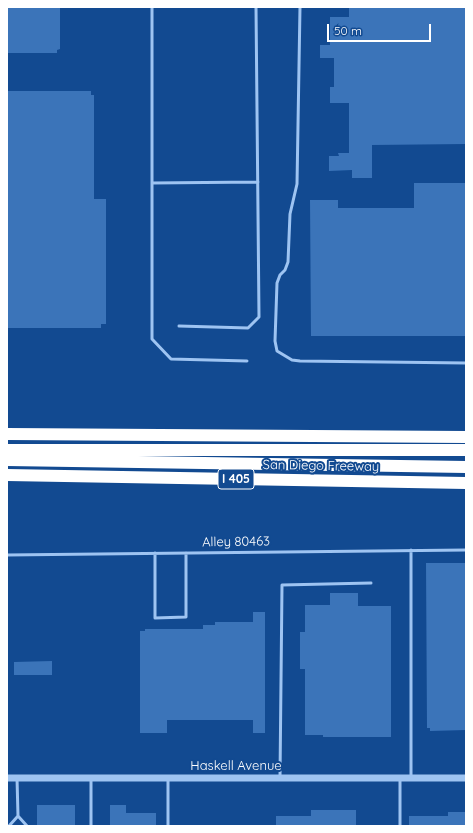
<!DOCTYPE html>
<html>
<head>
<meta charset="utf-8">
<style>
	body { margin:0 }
	#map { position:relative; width:473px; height:833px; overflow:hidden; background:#124a91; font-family:Quicksand,sans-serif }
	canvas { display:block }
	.frame { position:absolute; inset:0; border:8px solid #fff; pointer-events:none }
	.scale { position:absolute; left:327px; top:24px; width:104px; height:18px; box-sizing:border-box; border:2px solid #fff; border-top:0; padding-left:5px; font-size:12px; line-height:14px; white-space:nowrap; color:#fff; -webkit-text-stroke:3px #124a91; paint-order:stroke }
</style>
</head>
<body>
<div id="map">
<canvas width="473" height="833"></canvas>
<div class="frame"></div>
<div class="scale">50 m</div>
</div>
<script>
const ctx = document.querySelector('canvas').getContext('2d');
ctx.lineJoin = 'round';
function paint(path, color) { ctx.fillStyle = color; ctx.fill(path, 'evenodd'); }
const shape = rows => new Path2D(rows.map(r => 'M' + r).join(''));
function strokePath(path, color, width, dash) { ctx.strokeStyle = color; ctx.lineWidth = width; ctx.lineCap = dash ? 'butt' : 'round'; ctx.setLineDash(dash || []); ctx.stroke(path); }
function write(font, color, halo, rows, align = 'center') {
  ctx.font = font + ' Quicksand,sans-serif'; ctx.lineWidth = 4; ctx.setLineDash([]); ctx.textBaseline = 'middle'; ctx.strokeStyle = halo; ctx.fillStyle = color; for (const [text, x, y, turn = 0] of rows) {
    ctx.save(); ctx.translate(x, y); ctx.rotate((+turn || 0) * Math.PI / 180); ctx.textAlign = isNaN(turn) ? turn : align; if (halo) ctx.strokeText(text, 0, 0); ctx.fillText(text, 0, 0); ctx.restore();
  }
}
paint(shape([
	[7,7,60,7,60,49,57,50,57,53,7,53],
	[349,7,466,7,466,144,372,145,372,178,352,178,352,170,329,171,329,156,339,156,338,153,349,153,349,103,330,103,330,87,334,87,334,58,320,58,320,45,330,45,330,17,349,17],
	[7,91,91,91,91,95,94,95,94,199,106,199,106,324,101,324,101,328,7,328],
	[414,183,466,183,466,336,311,336,310,200,338,200,338,208,414,208],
	[426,563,466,563,466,730,430,731,430,728,427,728],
	[330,593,358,593,358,606,391,606,391,737,323,737,323,735,305,735,305,669,300,669,300,632,305,632,305,605,330,605],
	[253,612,265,612,265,733,253,733,253,720,167,720,167,733,140,733,140,631,145,631,145,629,203,629,203,625,215,625,215,622,253,622],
	[52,661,52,675,14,675,14,662],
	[37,805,75,805,75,826,37,826],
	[110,805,126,805,126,813,156,813,156,826,110,826],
	[311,810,356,810,356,826,276,826,276,816,311,816],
	[448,812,465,812,466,826,409,826,409,816,448,816]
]), '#3b74b9');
strokePath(shape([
	[152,7,152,339,171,359,247,361],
	[300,7,297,184,290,214,288,262,285,270,280,275,277,283,275,341,277,351,292,360,300,361,466,363],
	[152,183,258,182],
	[179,326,248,328,259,317,256,7],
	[411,550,411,777],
	[155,553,155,618,186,617,186,553],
	[7,555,466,550],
	[280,777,282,585,371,583],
	[18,816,27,826],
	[9,826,18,816,17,778],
	[91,826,91,778],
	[168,826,168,778],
	[400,826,400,778]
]), '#9ec4f2', 3);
strokePath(shape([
	[7,778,466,778]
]), '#9ec4f2', 7);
strokePath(shape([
	[7,434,466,437],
	[7,450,466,450],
	[7,460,466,467],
	[7,475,466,483]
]), '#fff', 12);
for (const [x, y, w] of [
	[236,479,36]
]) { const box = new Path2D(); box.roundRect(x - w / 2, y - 10, w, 20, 3); ctx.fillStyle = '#124a91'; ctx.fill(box); strokePath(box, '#fff', 1); }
write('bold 12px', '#fff', null, [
	["I 405",236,479]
]);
write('13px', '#fff', '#124a91', [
	["San Diego Freeway",321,466,1],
	["Alley 80463",236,542,-1],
	["Haskell Avenue",236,766]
]);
</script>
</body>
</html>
